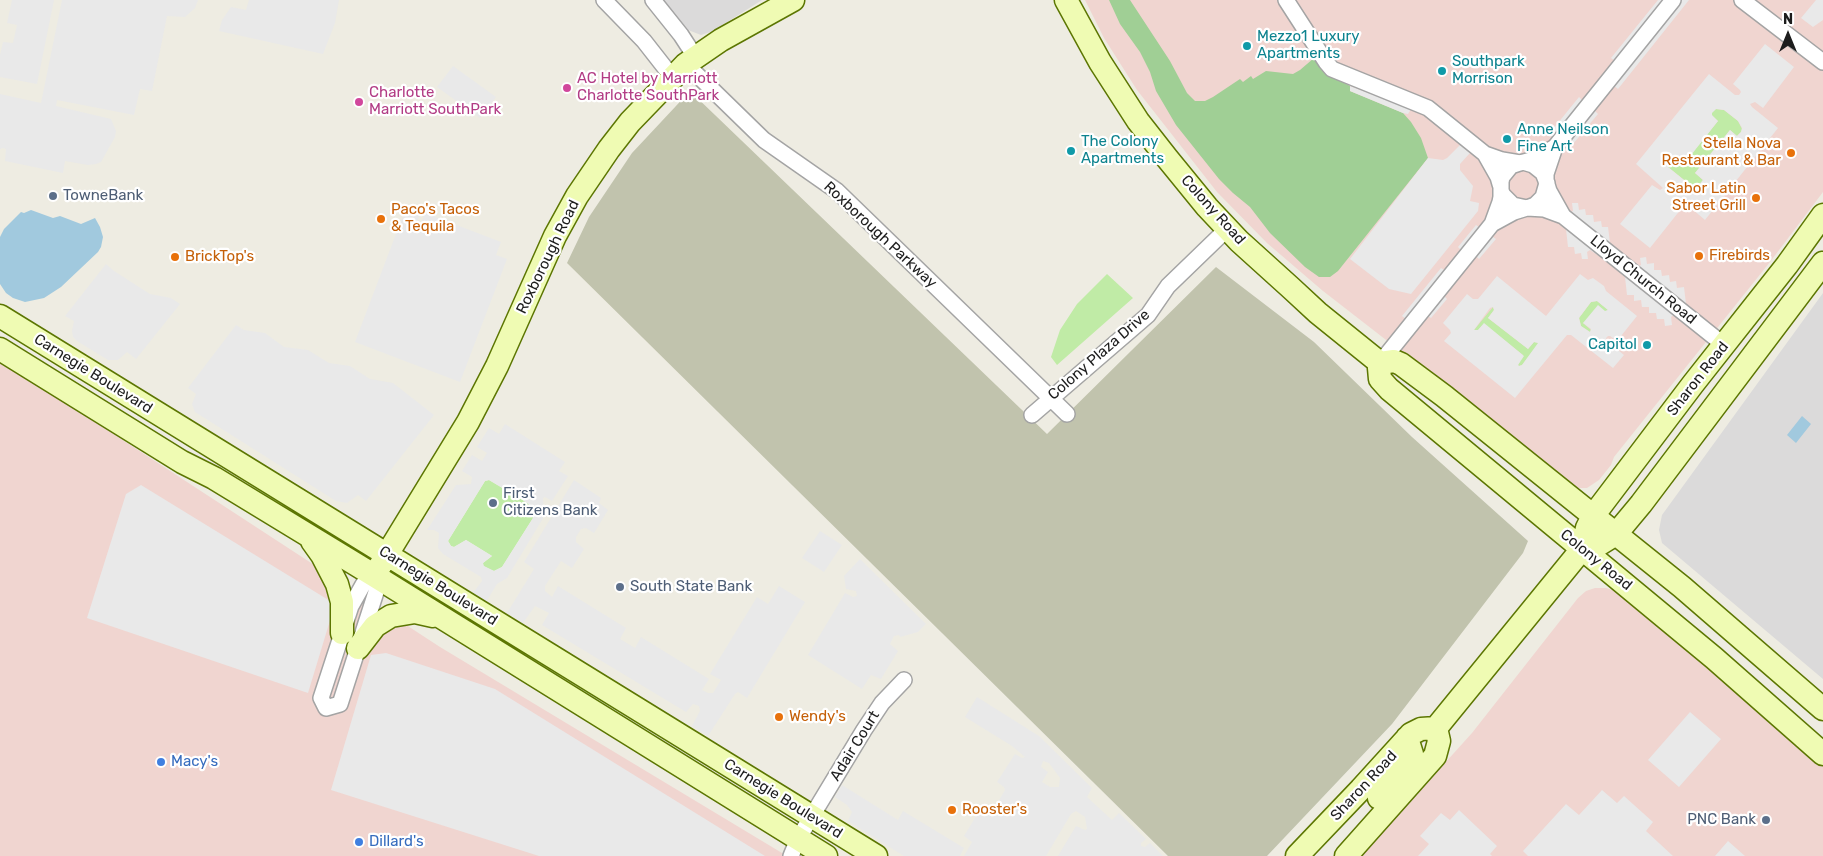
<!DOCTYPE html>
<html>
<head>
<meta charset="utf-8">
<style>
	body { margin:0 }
	#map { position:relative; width:1823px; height:856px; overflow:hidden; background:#eeece2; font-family:Rubik,sans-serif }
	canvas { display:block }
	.north { position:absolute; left:1763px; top:10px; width:50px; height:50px; -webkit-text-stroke:4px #fff; paint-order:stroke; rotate:0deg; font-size:14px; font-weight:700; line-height:20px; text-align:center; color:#1d1d1d }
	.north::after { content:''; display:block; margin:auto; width:18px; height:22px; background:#1d1d1d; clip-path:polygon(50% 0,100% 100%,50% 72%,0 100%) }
</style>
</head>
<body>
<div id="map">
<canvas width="1823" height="856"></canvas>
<div class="north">N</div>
</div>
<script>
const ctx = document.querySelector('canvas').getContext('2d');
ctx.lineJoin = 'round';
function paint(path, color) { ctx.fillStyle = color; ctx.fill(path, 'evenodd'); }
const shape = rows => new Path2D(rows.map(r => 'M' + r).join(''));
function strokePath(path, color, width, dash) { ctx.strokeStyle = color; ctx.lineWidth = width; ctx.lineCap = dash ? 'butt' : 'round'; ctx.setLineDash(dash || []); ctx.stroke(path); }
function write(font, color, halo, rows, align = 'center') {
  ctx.font = font + ' Rubik,sans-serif'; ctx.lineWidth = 4.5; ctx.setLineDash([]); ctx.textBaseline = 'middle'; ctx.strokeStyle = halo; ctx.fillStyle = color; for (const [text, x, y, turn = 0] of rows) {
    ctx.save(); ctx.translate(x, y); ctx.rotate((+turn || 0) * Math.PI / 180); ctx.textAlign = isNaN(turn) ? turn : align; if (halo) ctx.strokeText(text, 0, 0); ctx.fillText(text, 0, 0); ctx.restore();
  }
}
paint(shape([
	[663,0,762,0,713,31,701,35,688,30],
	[1823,293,1823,679,1662,543,1659,530,1662,515]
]), '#dbdada');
paint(shape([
	[1085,0,1823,0,1823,192,1770,262,1614,457,1611,465,1599,480,1587,488,1579,488,1573,485,1323,291,1267,243,1217,192,1137,90,1104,38],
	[0,360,440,647,787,856,0,856],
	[1595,588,1606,588,1617,591,1700,657,1823,766,1823,856,1361,856,1472,733,1578,598,1586,591]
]), '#f0d5d0');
paint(shape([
	[690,91,1047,434,1216,267,1314,342,1412,437,1528,541,1523,553,1392,724,1267,856,1168,856,567,263,589,217,632,153]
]), '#c1c3ad');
paint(shape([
	[1716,109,1724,110,1738,121,1742,129,1741,132,1737,136,1730,130,1695,173,1703,180,1697,188,1694,188,1668,167,1668,165,1674,158,1684,163,1718,121,1711,115,1711,113],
	[1107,274,1133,298,1057,365,1051,357,1060,330,1077,304],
	[1597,301,1608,310,1583,323,1591,330,1590,332,1581,326,1579,318,1591,302],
	[1493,307,1494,310,1488,318,1528,349,1534,342,1539,343,1522,365,1519,366,1518,365,1523,355,1484,324,1478,330,1476,331,1474,330],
	[489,480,526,502,532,507,534,513,533,518,502,567,494,571,483,566,483,563,492,556,466,540,454,547,451,546,448,541,485,481]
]), '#c0eba6');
paint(shape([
	[1109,0,1130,0,1170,61,1187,93,1195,101,1205,101,1213,97,1240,79,1243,82,1251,76,1253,79,1266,71,1293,74,1300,70,1314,58,1329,75,1350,86,1350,91,1403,113,1411,122,1421,138,1428,158,1338,271,1330,277,1319,277,1305,267,1270,233,1250,207,1233,193,1219,179,1176,125,1156,91,1150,72,1140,52,1120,24]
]), '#a0cf95');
paint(shape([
	[12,0,54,0,37,84,0,77,0,55,3,42,13,43,17,25,7,23],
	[62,0,198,0,195,8,185,17,167,16,152,91,140,89,134,115,57,100,56,106,111,119,116,131,115,137,101,162,96,164,88,165,65,161,63,173,5,161,6,149,3,148,0,149,0,94,41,103],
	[249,0,339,0,335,23,323,54,219,31,222,20,231,7,246,10],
	[1658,0,1689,0,1618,89,1614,86,1594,110,1598,114,1568,150,1549,134,1579,97,1583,101,1615,61,1611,58],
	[1816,0,1823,0,1823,20,1813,27,1801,18],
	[1765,44,1794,67,1763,108,1755,102,1750,104,1752,107,1778,128,1705,220,1678,197,1675,198,1673,200,1674,203,1681,209,1650,248,1620,224,1652,185,1660,190,1663,188,1636,164,1709,74,1735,95,1739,95,1741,92,1740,90,1733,84],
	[1716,109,1724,110,1738,121,1742,128,1741,132,1737,136,1730,130,1695,173,1703,180,1697,187,1694,188,1668,167,1668,165,1674,158,1684,164,1718,121,1712,115,1712,113],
	[453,66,496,97,480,118,437,87],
	[1350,86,1411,109,1408,114,1403,113,1350,91],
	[1460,145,1470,153,1460,164,1460,170,1473,186,1470,201,1479,203,1478,211,1411,294,1389,289,1350,259,1428,158,1443,160,1447,158],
	[1572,203,1578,203,1579,210,1585,209,1586,215,1593,215,1594,222,1601,221,1602,227,1608,227,1610,243,1599,256,1590,250,1587,252,1588,259,1582,259,1581,253,1575,254,1574,247,1568,247,1566,229,1555,220,1565,208,1570,212,1573,211],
	[407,205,421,211,417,222,421,224,425,213,501,242,496,255,507,259,460,382,355,342],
	[1476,225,1496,239,1479,259,1475,255,1443,295,1447,299,1431,318,1428,316,1418,328,1402,316,1441,268,1446,271,1462,251,1458,247],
	[1646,257,1647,264,1654,263,1654,270,1661,270,1662,276,1669,275,1670,282,1676,281,1677,288,1684,287,1686,304,1671,317,1672,325,1665,326,1664,319,1657,319,1656,313,1649,313,1649,307,1642,307,1641,300,1634,301,1634,295,1627,295,1625,277,1622,274,1632,261,1635,266,1639,266,1641,265,1640,258],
	[106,264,114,271,150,294,171,298,180,304,136,359,127,352,118,360,108,360,77,341,73,337,72,331,74,321,65,316],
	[1580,274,1588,280,1593,278,1604,286,1606,291,1637,316,1617,341,1610,336,1608,336,1606,338,1607,341,1624,355,1613,368,1571,335,1567,335,1515,398,1444,341,1451,333,1450,330,1443,323,1467,294,1473,299,1478,299,1497,276,1546,316],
	[1597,301,1608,310,1605,311,1598,305,1583,323,1591,329,1590,332,1581,326,1579,318,1591,302],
	[1493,307,1494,310,1488,318,1528,349,1534,342,1538,343,1522,365,1519,366,1518,365,1524,356,1484,323,1478,330,1474,330,1490,308],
	[236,325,244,330,265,333,284,347,308,350,329,363,350,366,370,379,393,383,434,415,366,501,358,495,347,503,336,501,195,412,192,404,196,394,188,388],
	[505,424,565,462,559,471,568,476,552,501,545,497,543,498,544,516,542,520,507,578,497,584,486,602,473,593,482,581,481,577,443,554,438,548,439,533,434,530,427,530,456,485,471,484,472,477,462,471,472,455,482,461,487,453,477,447,489,428,499,434],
	[489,480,526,502,532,507,534,513,533,518,502,567,494,571,484,566,483,563,492,556,466,540,454,547,451,546,448,541,485,481],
	[574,480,601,498,599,503,608,510,594,533,586,528,581,529,576,537,576,542,584,549,572,568,561,561,545,586,545,591,552,597,558,586,626,628,620,639,635,648,641,637,709,679,702,690,708,693,713,693,721,680,710,674,757,597,768,604,779,586,805,602,747,698,738,692,735,694,708,736,692,726,700,711,699,706,693,704,686,712,542,625,549,613,535,606,523,623,507,613,534,569,524,562],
	[141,485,335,604,308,693,87,618,126,494],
	[820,531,842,545,824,572,802,558],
	[860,559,926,624,918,632,900,637,899,635,894,636,890,644,898,651,881,679,871,675,862,689,808,655,845,593,853,597,857,596,856,591,846,589,844,576],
	[386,653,495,689,765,856,539,856,331,790,371,655],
	[977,697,1039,736,1092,788,1087,797,1112,820,1119,813,1146,839,1141,843,1141,846,1145,847,1150,843,1163,856,1058,856,1076,826,1085,830,1087,829,1085,817,1076,811,1071,814,1046,856,964,856,972,842,964,836,984,803,990,808,995,807,1005,790,1004,787,997,782,1015,754,1022,758,1025,757,1012,746,965,717],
	[1043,761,1049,763,1060,778,1059,787,1050,787,1042,782,1048,772,1041,767],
	[1690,712,1721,739,1679,787,1648,760],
	[842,785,898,820,903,811,964,848,960,856,904,856,848,821,852,812,847,805,835,797],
	[1602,790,1617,803,1624,796,1653,822,1646,831,1673,856,1528,856,1523,851,1566,804,1579,815],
	[1459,810,1497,846,1490,854,1492,856,1418,856,1429,844,1420,836,1441,813,1450,820],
	[1728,841,1745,856,1715,856]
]), '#e9e9e9');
paint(shape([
	[31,210,53,218,60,216,81,224,95,218,100,227,103,237,101,247,98,252,61,287,44,298,25,302,13,298,6,293,0,284,0,237,4,229,21,212,24,213],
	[1802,416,1811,424,1796,443,1787,435]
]), '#a1c9de');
const street = shape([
	[604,0,644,41,673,78],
	[653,0,681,35,696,58],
	[1286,0,1326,62,1332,69,1428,108,1485,154,1502,160,1520,163,1535,159,1555,147,1546,174,1546,181,1549,191,1563,216,1544,209,1527,208,1514,212,1492,224,1500,202,1501,197,1501,182,1502,177,1511,166,1523,162,1533,165,1543,173,1547,183,1543,197,1535,205,1527,208,1513,205,1503,195,1502,193,1501,190,1501,187,1500,184,1498,177,1485,154],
	[1742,0,1823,62],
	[686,64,764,140,837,191,1067,414],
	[1555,147,1673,0],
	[1563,216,1724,345],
	[1380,363,1492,224],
	[1032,415,1148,315,1168,286,1227,229],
	[375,576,377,589,340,704,326,708,321,698,351,606,364,583,375,576],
	[791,856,798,839,864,730,882,703,904,680]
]);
const secondary = shape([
	[1066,0,1100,62,1138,121,1167,158,1207,207,1239,241,1291,288,1318,313,1380,363],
	[0,316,876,856],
	[0,349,182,462,214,478,375,576,826,856],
	[1380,363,1379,368,1380,379,1389,389,1714,658,1823,754],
	[1380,363,1394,361,1401,364,1444,396,1682,587,1823,709],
	[312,541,322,555,337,584,342,602,342,633],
	[1582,549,1600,544,1616,534,1641,504,1823,263],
	[380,566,468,422,497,366,555,236,577,196,609,149,630,122,686,64,721,40,793,0],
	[358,648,375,626,391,616,415,612,433,616],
	[1436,728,1582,549,1587,528,1593,516,1693,384,1787,265,1823,215],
	[1379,798,1409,761,1412,754,1407,738],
	[1297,856,1361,789,1411,734,1421,729,1436,728],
	[1346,856,1435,756,1439,741,1436,728]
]);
strokePath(street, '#a4a4a4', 18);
strokePath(secondary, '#5c7602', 25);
strokePath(street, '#fff', 15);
strokePath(secondary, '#effbb3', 22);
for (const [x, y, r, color] of [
	[1247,46,5,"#0f9aa8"],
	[1442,71,5,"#0f9aa8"],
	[567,88,5,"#d1479c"],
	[359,102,5,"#d1479c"],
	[1507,139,5,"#0f9aa8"],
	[1071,151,5,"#0f9aa8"],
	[1791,153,5,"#e8710a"],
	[53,196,5,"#5c6f8a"],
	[1756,198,5,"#e8710a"],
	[381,219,5,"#e8710a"],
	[1699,256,5,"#e8710a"],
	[175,257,5,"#e8710a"],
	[1647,345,5,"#0f9aa8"],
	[493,503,5,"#5c6f8a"],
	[620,587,5,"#5c6f8a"],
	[779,717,5,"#e8710a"],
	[161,762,5,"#3f7fe0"],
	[952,810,5,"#e8710a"],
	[1766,820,5,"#5c6f8a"],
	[359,842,5,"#3f7fe0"]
]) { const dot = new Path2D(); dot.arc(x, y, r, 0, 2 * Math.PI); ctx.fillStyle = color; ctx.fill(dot); strokePath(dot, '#fff', 2); }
write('15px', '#0d838f', '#fff', [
	["Mezzo1 Luxury",1257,37],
	["Apartments",1257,54],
	["Southpark",1452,62],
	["Morrison",1452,79],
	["Anne Neilson",1517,130],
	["Fine Art",1517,147],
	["The Colony",1081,142],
	["Apartments",1081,159],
	["Capitol",1637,345,"right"]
], 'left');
write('15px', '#b23c85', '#fff', [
	["AC Hotel by Marriott",577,79],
	["Charlotte SouthPark",577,96],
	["Charlotte",369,93],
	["Marriott SouthPark",369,110]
], 'left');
write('15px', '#c56008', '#fff', [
	["Stella Nova",1781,144,"right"],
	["Restaurant & Bar",1781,161,"right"],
	["Sabor Latin",1746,189,"right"],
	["Street Grill",1746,206,"right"],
	["Paco's Tacos",391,210],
	["& Tequila",391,227],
	["Firebirds",1709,256],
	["BrickTop's",185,257],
	["Wendy's",789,717],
	["Rooster's",962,810]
], 'left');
write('15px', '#4e5e75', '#fff', [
	["TowneBank",63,196],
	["First",503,494],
	["Citizens Bank",503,511],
	["South State Bank",630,587],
	["PNC Bank",1756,820,"right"]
], 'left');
write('15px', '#1d1d1d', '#fff', [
	["Colony Road",1213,210,48],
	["Roxborough Parkway",880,235,43],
	["Roxborough Road",548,257,-64],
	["Lloyd Church Road",1643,280,39],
	["Colony Plaza Drive",1099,355,-41],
	["Carnegie Boulevard",93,374,32],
	["Sharon Road",1698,379,-52],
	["Colony Road",1596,560,39],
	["Carnegie Boulevard",438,586,32],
	["Adair Court",855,746,-58],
	["Sharon Road",1364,786,-47],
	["Carnegie Boulevard",783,799,32]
]);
write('15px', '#366cbe', '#fff', [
	["Macy's",171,762],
	["Dillard's",369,842]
], 'left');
</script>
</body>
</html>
